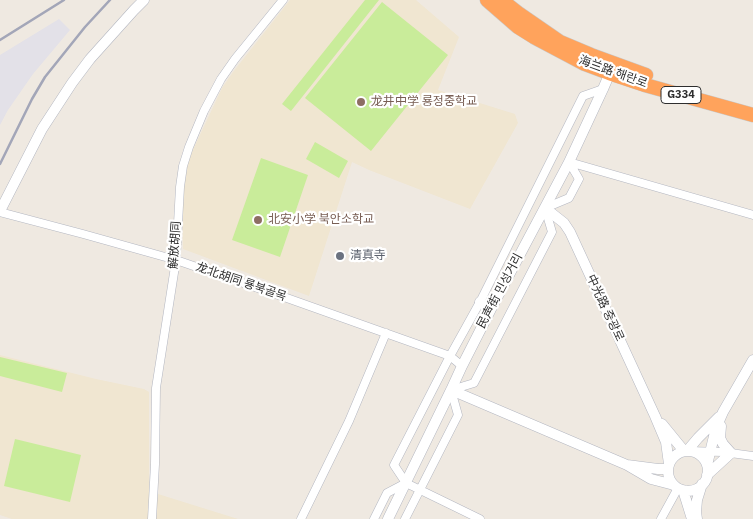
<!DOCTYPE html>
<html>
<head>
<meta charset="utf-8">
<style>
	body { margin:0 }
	canvas { display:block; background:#efe9e1 }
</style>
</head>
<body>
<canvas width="753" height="519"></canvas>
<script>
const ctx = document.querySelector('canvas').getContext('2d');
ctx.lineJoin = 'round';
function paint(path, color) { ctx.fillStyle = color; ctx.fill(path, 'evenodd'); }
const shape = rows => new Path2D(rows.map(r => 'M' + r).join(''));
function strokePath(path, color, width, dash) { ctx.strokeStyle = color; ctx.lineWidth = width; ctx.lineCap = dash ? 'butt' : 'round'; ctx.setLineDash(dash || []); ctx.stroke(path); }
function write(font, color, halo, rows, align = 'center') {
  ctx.font = font + ' "IBM Plex Sans","Noto Sans SC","Noto Sans KR",sans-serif'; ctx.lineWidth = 4.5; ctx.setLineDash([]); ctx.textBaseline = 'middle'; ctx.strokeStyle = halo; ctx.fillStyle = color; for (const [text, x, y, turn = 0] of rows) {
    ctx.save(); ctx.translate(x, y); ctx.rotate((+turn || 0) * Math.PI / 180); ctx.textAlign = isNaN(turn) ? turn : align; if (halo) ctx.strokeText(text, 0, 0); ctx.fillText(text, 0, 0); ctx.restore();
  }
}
paint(shape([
	[59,19,70,30,33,74,8,110,0,125,0,55]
]), '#e3e1e8');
paint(shape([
	[290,0,416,0,459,37,438,90,515,114,518,123,470,209,369,170,352,162,309,296,183,249,182,190,187,165,190,156,222,88,233,72],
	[0,355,96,379,144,389,149,392,149,496,148,519,12,519,0,515],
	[158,494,238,519,155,519]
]), '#f0e6d1');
paint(shape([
	[365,0,379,0,291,111,282,104],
	[382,2,448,55,371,151,305,98],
	[315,142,348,161,339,178,306,159],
	[261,158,308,175,280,257,232,240],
	[0,357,67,373,62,392,0,376],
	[15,439,81,455,70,502,4,486]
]), '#c9ec9a');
const street = shape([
	[569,162,753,215],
	[0,212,83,234,176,260,284,297,450,356,462,366],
	[687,451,723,452,753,456],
	[406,483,394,465,450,356,480,302,583,96,603,89],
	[406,483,480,519],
	[152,519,155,464,156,388,176,260,180,187,183,166,189,147,204,111,221,79,235,59,283,0],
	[301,519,349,421,386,333],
	[374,519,387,493,406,483],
	[405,519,458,415,451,390,474,383,552,232,545,208,569,198,579,179,569,162],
	[661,519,678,488]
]);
const secondary = shape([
	[545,208,564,223,570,232,655,416,666,442,669,464],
	[0,211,42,129,72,83,90,59,134,10,144,0],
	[480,302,491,309],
	[451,390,627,465],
	[662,424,684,451],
	[687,451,698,438,719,417],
	'668 471a20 20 0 1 1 40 0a20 20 0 1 1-40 0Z',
	[669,464,667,469,658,469,627,465,651,479,674,485],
	[707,465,716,428,723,412,753,360],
	[707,475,731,453,723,444,720,438,721,426],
	[683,490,692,519],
	[388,519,451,390,462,366,491,309,569,162,603,89,612,68],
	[697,519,696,512,697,500,702,484]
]);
const highway = shape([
	[487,0,518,27,534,37,585,64,609,73,645,85,753,115],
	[504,2,518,13,560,42,591,55,646,75]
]);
strokePath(street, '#b4b7c1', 9);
strokePath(secondary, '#b4b7c1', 11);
strokePath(highway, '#c9c9c9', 15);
strokePath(street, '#fff', 8);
strokePath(secondary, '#fff', 10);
strokePath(highway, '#ffa35c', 14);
strokePath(shape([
	[0,40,64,0],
	[0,164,32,99,45,77,85,27,110,0]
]), '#a3a6b8', 2.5);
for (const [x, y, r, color] of [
	[361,102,5,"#8d6e63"],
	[258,220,5,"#8d6e63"],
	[340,256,5,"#6b7280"]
]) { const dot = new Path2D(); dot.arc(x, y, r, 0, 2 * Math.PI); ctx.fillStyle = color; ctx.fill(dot); strokePath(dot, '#fff', 2); }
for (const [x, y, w] of [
	[681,95,40]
]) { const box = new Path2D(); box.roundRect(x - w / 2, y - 8.5, w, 17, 4); ctx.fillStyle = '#fff'; ctx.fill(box); strokePath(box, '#2e2e2e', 1); }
write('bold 11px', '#2e2e2e', null, [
	["G334",681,95]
]);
write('12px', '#2e2e2e', '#fff', [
	["海兰路 해란로",613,72,20],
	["解放胡同",175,245,-86],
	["龙北胡同 룡북골목",241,282,19],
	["民声街 민성거리",500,291,-62],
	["中光路 중광로",605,308,65]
]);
write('12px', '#785e54', '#fff', [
	["龙井中学 룡정중학교",371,102],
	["北安小学 북안소학교",268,220]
], 'left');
write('12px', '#5b616d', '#fff', [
	["清真寺",350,256]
], 'left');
</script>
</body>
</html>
